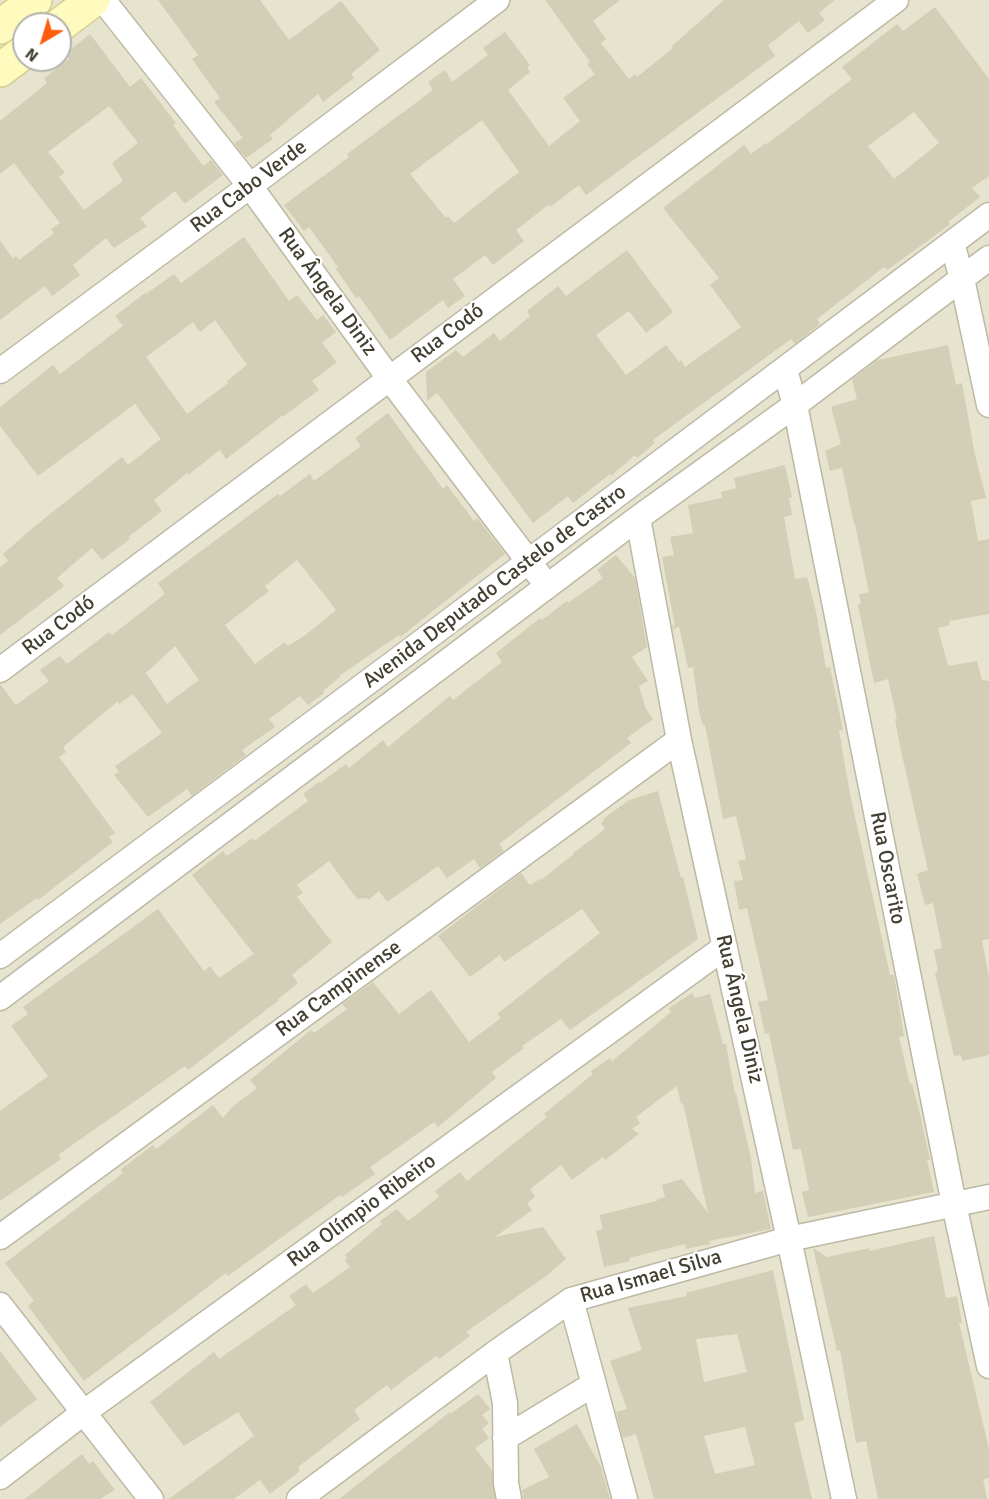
<!DOCTYPE html>
<html>
<head>
<meta charset="utf-8">
<style>
	body { margin:0 }
	#map { position:relative; width:989px; height:1499px; overflow:hidden; background:#f2f0e1; font-family:Signika,sans-serif }
	canvas { display:block }
	.north { position:absolute; left:12px; top:12px; width:60px; height:60px; box-sizing:border-box; background:#fff; border:2px solid #b4b3ad; border-radius:50%; rotate:218deg; font-size:16px; font-weight:700; line-height:24px; text-align:center; color:#434032 }
	.north::after { content:''; display:block; margin:auto; width:21px; height:27px; background:#ff5c0b; clip-path:polygon(50% 0,100% 100%,50% 72%,0 100%) }
</style>
</head>
<body>
<div id="map">
<canvas width="989" height="1499"></canvas>
<div class="north">N</div>
</div>
<script>
const ctx = document.querySelector('canvas').getContext('2d');
ctx.lineJoin = 'round';
function paint(path, color) { ctx.fillStyle = color; ctx.fill(path, 'evenodd'); }
const shape = rows => new Path2D(rows.map(r => 'M' + r).join(''));
function strokePath(path, color, width, dash) { ctx.strokeStyle = color; ctx.lineWidth = width; ctx.lineCap = dash ? 'butt' : 'round'; ctx.setLineDash(dash || []); ctx.stroke(path); }
function write(font, color, halo, rows, align = 'center') {
  ctx.font = font + ' Signika,sans-serif'; ctx.lineWidth = 4.5; ctx.setLineDash([]); ctx.textBaseline = 'middle'; ctx.strokeStyle = halo; ctx.fillStyle = color; for (const [text, x, y, turn = 0] of rows) {
    ctx.save(); ctx.translate(x, y); ctx.rotate((+turn || 0) * Math.PI / 180); ctx.textAlign = isNaN(turn) ? turn : align; if (halo) ctx.strokeText(text, 0, 0); ctx.fillText(text, 0, 0); ctx.restore();
  }
}
paint(shape([
	[0,0,989,0,989,1499,0,1499],
	[24,24,60,24,60,60,24,60]
]), '#e6e3cf');
paint(shape([
	[158,0,260,0,289,40,341,1,380,50,351,74,354,78,323,102,318,94,270,135,273,139,246,158,234,143,243,138,214,102,220,98,192,59,198,55],
	[545,0,620,0,593,21,606,39,601,43,629,79,635,74,637,77,673,48,672,46,724,0,835,0,819,13,825,20,808,33,799,21,768,45,775,56,586,195,579,185,550,207,548,205,516,230,524,241,493,265,485,255,453,279,465,296,448,308,443,300,390,340,359,296,356,298,347,285,336,269,338,267,309,227,304,231,284,205,349,157,347,154,433,90,428,82,445,70,452,82,488,55,483,48,505,32,530,65,527,67,530,72,508,90,549,146,580,121,563,98,595,74,587,64,590,62],
	[482,120,519,172,454,223,448,216,446,218,410,174],
	[935,7,989,79,989,176,972,188,980,197,948,222,950,224,929,240,887,270,884,267,817,319,820,324,795,344,791,339,653,440,655,443,637,458,635,455,611,476,610,474,573,503,568,496,533,523,437,393,427,401,426,372,456,350,463,357,494,333,500,341,530,316,527,311,558,286,566,296,627,250,673,312,646,333,629,311,596,335,626,375,666,345,679,362,681,360,685,367,741,327,710,285,719,278,663,208,744,145,751,154,766,143,767,144,852,79,842,67,897,24,903,31],
	[914,112,939,143,894,179,868,146],
	[90,34,130,87,141,78,176,123,173,125,203,166,211,160,223,175,186,203,184,203,175,191,140,218,147,226,114,248,106,238,73,265,80,275,52,296,45,286,0,320,0,240,13,259,16,256,19,260,54,233,51,229,60,223,14,163,0,174,0,121,47,83,44,78,69,59,65,54],
	[109,106,138,143,112,163,123,181,84,210,59,177,65,173,48,152],
	[244,237,289,301,297,295,317,320,323,315,336,332,322,343,337,362,312,381,319,390,284,416,283,415,226,459,220,450,188,475,187,473,154,500,162,511,128,537,130,539,102,560,92,548,57,578,64,586,0,635,0,567,8,561,3,554,35,526,122,457,128,465,161,439,135,404,38,476,0,426,0,407,53,365,60,374,123,326,115,316,145,293,146,294,174,274,181,283],
	[215,320,247,365,227,381,228,383,187,414,146,357,193,322,200,332],
	[948,345,956,385,962,383,975,455,986,498,971,501,978,541,989,539,989,614,949,621,950,625,938,628,948,666,977,661,982,680,989,681,989,939,982,940,989,978,989,1055,962,1061,961,1055,954,1056,935,973,938,972,934,950,942,948,933,903,925,905,917,874,928,870,900,746,895,719,897,719,888,679,874,683,858,605,861,604,859,594,869,592,855,524,854,524,842,468,830,471,825,451,841,444,831,407,857,399,852,379,878,360],
	[388,413,443,489,447,485,474,521,477,518,505,554,400,637,399,635,339,676,340,677,323,691,325,692,308,705,300,696,269,719,275,727,242,750,246,755,197,792,192,796,187,789,148,817,114,775,119,772,115,766,162,733,133,694,119,704,118,701,63,747,66,752,59,757,115,833,109,837,113,842,38,900,37,898,0,924,0,684,16,705,49,681,40,670,60,656,67,664,109,632,112,635,165,594,158,583,278,494,280,496,310,474,314,481,361,446,355,438],
	[297,560,336,610,304,636,288,646,285,642,255,664,225,625,269,591,265,586],
	[175,646,199,680,167,704,146,673],
	[785,465,792,497,789,498,792,515,784,517,795,579,807,577,815,607,826,668,830,667,843,730,839,730,850,794,890,975,894,975,904,1036,899,1037,910,1084,912,1083,920,1114,930,1160,927,1160,934,1192,808,1217,802,1192,809,1190,801,1149,793,1150,769,1033,765,1034,758,1002,768,1000,747,908,739,910,734,881,743,880,738,861,746,859,736,816,723,819,705,725,703,725,699,712,693,667,688,668,679,626,673,630,672,624,675,627,662,557,674,555,670,537,693,533,688,505,722,498,721,492,736,488,734,478],
	[616,555,635,578,647,647,632,657,648,681,639,686,646,709,653,719,627,738,631,743,499,844,504,851,480,868,474,859,447,878,438,866,387,902,379,891,368,900,367,898,357,899,329,861,297,885,303,893,297,897,332,942,292,975,298,983,278,999,279,1000,188,1070,185,1066,58,1155,61,1159,0,1201,0,1111,48,1076,11,1026,28,1014,23,1007,158,909,204,971,210,966,219,978,254,954,192,875,223,851,227,856,252,838,254,841,308,801,303,794,319,782,320,783,346,764,349,768,383,740,388,747,450,696,453,700,502,662,496,653,540,618,542,620,567,601,568,603,603,578,597,570],
	[658,791,681,878,683,877,698,939,570,1030,561,1019,522,1046,524,1048,492,1072,496,1078,438,1127,434,1122,370,1167,375,1174,342,1197,340,1195,228,1276,226,1273,84,1381,28,1306,34,1301,5,1263,123,1173,121,1169,136,1158,153,1145,156,1149,213,1105,223,1118,232,1107,257,1088,250,1080,311,1030,314,1033,347,1009,342,1004,373,982,399,1014,431,990,469,1042,501,1018,497,1014,600,933,582,909,504,962,500,955,470,977,438,936,521,873,530,885,540,879,541,880,574,854,573,853,605,829,601,823,604,821,603,819,629,800],
	[692,993,695,998,710,994,723,1044,726,1044,735,1094,736,1094,751,1158,755,1193,763,1191,771,1229,709,1241,710,1244,686,1249,685,1244,629,1258,630,1261,604,1267,596,1231,603,1229,599,1215,657,1201,657,1199,665,1197,662,1185,682,1179,708,1213,683,1103,681,1104,677,1086,636,1117,640,1123,632,1129,639,1134,605,1160,603,1157,572,1180,561,1165,530,1189,535,1197,527,1203,532,1210,495,1237,543,1227,566,1259,546,1276,466,1332,470,1336,439,1359,436,1356,391,1390,387,1385,354,1410,360,1419,298,1467,300,1471,270,1494,260,1480,234,1499,169,1499,254,1436,238,1412,184,1446,150,1402,214,1352,219,1359,296,1305,289,1296,306,1284,313,1293,350,1267,345,1260,347,1258,345,1255,382,1224,380,1221,397,1209,408,1221,439,1197,435,1191,460,1172,467,1181,547,1117,544,1114,593,1074,591,1071,610,1058,612,1061,671,1012,669,1008],
	[934,1236,946,1298,957,1296,962,1323,959,1323,989,1449,989,1478,983,1479,987,1499,878,1499,866,1441,856,1443,840,1350,837,1351,813,1248,827,1257,869,1248,870,1251],
	[773,1270,804,1420,794,1423,812,1499,654,1499,636,1434,623,1438,616,1412,627,1409,610,1361,642,1350,628,1308,687,1296,686,1293],
	[737,1334,747,1372,704,1382,696,1339],
	[745,1427,755,1465,715,1474,704,1436],
	[0,1351,37,1399,0,1427],
	[478,1394,490,1409,482,1415,489,1423,482,1429,489,1438,475,1448,492,1470,495,1499,339,1499,450,1412,450,1414],
	[577,1424,601,1467,610,1499,523,1499,522,1490,549,1477,534,1449],
	[82,1454,89,1464,93,1461,115,1490,100,1499,25,1499]
]), '#d3ceb6');
const street = shape([
	[103,0,250,186,389,378,539,575],
	[952,243,962,279,989,405],
	[785,370,795,405,954,1204,989,1366],
	[0,371,250,186,497,0],
	[638,518,679,740,789,1239,844,1499],
	[0,670,896,0],
	[0,956,399,659,989,215],
	[0,998,638,518,795,405,989,258],
	[0,1237,679,740],
	[571,1300,625,1499],
	[0,1305,151,1499],
	[495,1353,505,1403,506,1483,509,1499],
	[505,1438,594,1384],
	[0,1477,83,1413,725,947],
	[299,1499,495,1353,571,1300,789,1239,989,1197]
]);
const secondary = shape([
	[60,25,93,0],
	[0,27,35,0],
	[0,70,24,52]
]);
strokePath(street, '#bdb9a4', 27);
strokePath(secondary, '#d4cf8e', 36);
strokePath(street, '#fff', 24);
strokePath(secondary, '#fffbbe', 33);
write('21px', '#434032', '#fff', [
	["Rua Cabo Verde",249,187,-37],
	["Rua Ângela Diniz",327,292,54],
	["Rua Codó",448,334,-37],
	["Avenida Deputado Castelo de Castro",495,587,-37],
	["Rua Codó",59,626,-37],
	["Rua Oscarito",887,868,79],
	["Rua Campinense",339,989,-36],
	["Rua Ângela Diniz",739,1009,77],
	["Rua Olímpio Ribeiro",362,1211,-36],
	["Rua Ismael Silva",651,1277,-16]
]);
</script>
</body>
</html>
